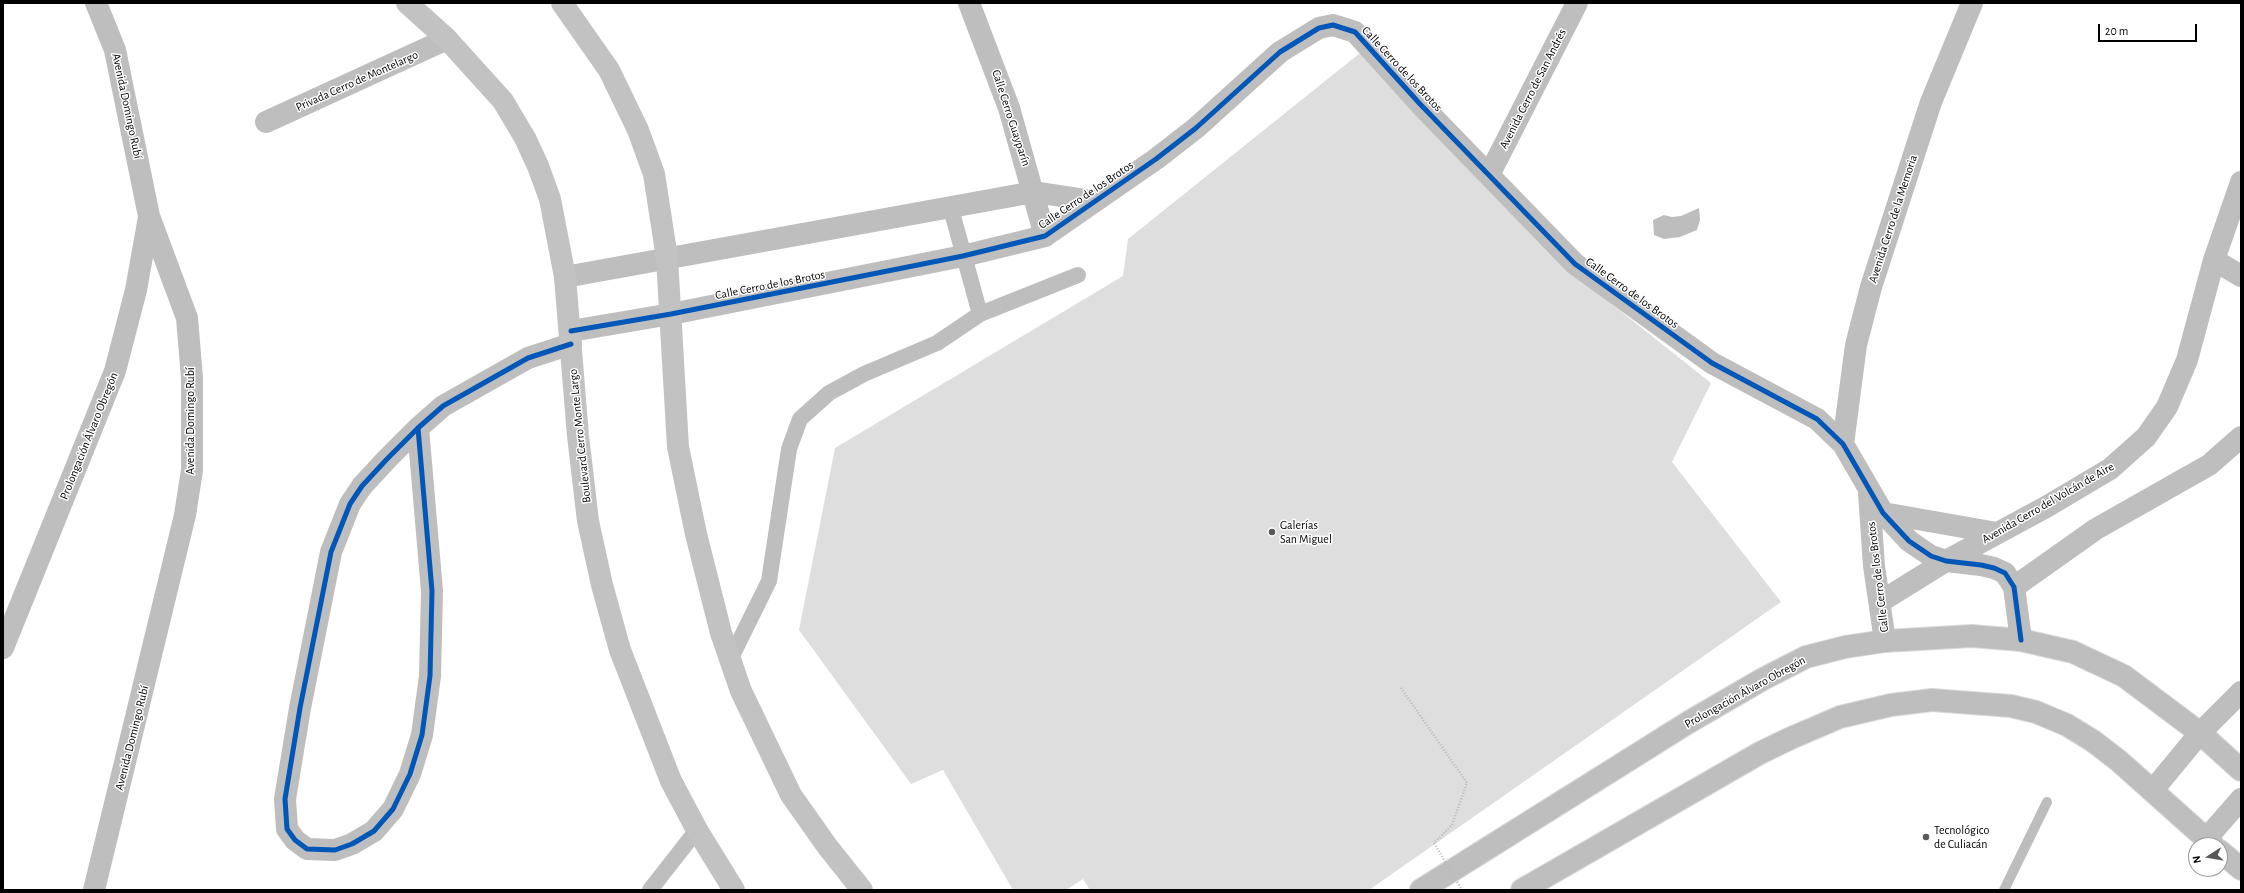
<!DOCTYPE html>
<html>
<head>
<meta charset="utf-8">
<style>
	body { margin:0 }
	#map { position:relative; width:2244px; height:893px; overflow:hidden; background:#fff; font-family:"Alegreya Sans",sans-serif }
	canvas { display:block }
	.frame { position:absolute; inset:0; border:4px solid #000; pointer-events:none }
	.north { position:absolute; left:2188px; top:837px; width:40px; height:40px; box-sizing:border-box; background:#fff; border:1px solid #999; border-radius:50%; rotate:258deg; font-size:11px; font-weight:700; line-height:16px; text-align:center; color:#000 }
	.north::after { content:''; display:block; margin:auto; width:14px; height:18px; background:#595959; clip-path:polygon(50% 0,100% 100%,50% 72%,0 100%) }
	.scale { position:absolute; left:2098px; top:24px; width:99px; height:18px; box-sizing:border-box; border:2px solid #000; border-top:0; padding-left:5px; font-size:12px; line-height:14px; white-space:nowrap; color:#000; -webkit-text-stroke:3px #fff; paint-order:stroke }
</style>
</head>
<body>
<div id="map">
<canvas width="2244" height="893"></canvas>
<div class="frame"></div>
<div class="north">N</div>
<div class="scale">20 m</div>
</div>
<script>
const ctx = document.querySelector('canvas').getContext('2d');
ctx.lineJoin = 'round';
function paint(path, color) { ctx.fillStyle = color; ctx.fill(path, 'evenodd'); }
const shape = rows => new Path2D(rows.map(r => 'M' + r).join(''));
function strokePath(path, color, width, dash) { ctx.strokeStyle = color; ctx.lineWidth = width; ctx.lineCap = dash ? 'butt' : 'round'; ctx.setLineDash(dash || []); ctx.stroke(path); }
function write(font, color, halo, rows, align = 'center') {
  ctx.font = font + ' "Alegreya Sans",sans-serif'; ctx.lineWidth = 3; ctx.setLineDash([]); ctx.textBaseline = 'middle'; ctx.strokeStyle = halo; ctx.fillStyle = color; for (const [text, x, y, turn = 0] of rows) {
    ctx.save(); ctx.translate(x, y); ctx.rotate((+turn || 0) * Math.PI / 180); ctx.textAlign = isNaN(turn) ? turn : align; if (halo) ctx.strokeText(text, 0, 0); ctx.fillText(text, 0, 0); ctx.restore();
  }
}
paint(shape([
	[1699,208,1700,220,1697,230,1680,237,1664,239,1654,235,1653,220,1664,215,1672,217,1681,216]
]), '#bdbdbd');
strokePath(shape([
	[2004,890,2047,802]
]), '#bdbdbd', 10);
paint(shape([
	[1360,53,1580,279,1711,383,1672,462,1781,602,1369,890,1090,890,1083,879,1066,890,1013,890,943,770,911,784,799,630,835,448,1123,276,1128,239]
]), '#dedede');
const primary = shape([
	[2220,851,2241,869],
	[1421,890,1689,722,1763,679,1806,657,1845,647,1885,641,1972,636,2021,640,2073,652,2124,676,2200,733,2241,770],
	[1522,890,1760,753,1791,738,1840,717,1891,705,1932,700,2011,706,2036,712,2067,725,2093,741,2119,761,2213,845]
]);
strokePath(primary, '#dbdbdb', 24);
strokePath(shape([
	[951,209,980,314],
	[730,660,769,581,789,449,800,419,829,393,864,374,937,343,980,314,1078,275],
	[650,890,697,830]
]), '#bebebe', 16);
strokePath(shape([
	[969,3,1009,108,1045,236],
	[266,122,447,39],
	[1489,175,1577,3],
	[2214,260,2241,276],
	[565,277,1034,192,1093,201],
	[571,331,671,314,963,256,1045,236,1156,159,1196,128,1280,52,1319,28,1333,25,1355,32,1420,104,1575,264,1712,363,1817,419,1843,444,1883,513,1909,541,1931,556,1946,561,1981,565,1994,568,2005,573,2014,587,2021,640],
	[418,428,432,591,430,676,422,735,410,774,393,809,374,831,352,844,335,850,307,849,295,840,287,829,285,799,300,708,331,552,350,504,362,486,387,459,418,428,443,406,528,358,571,344],
	[1843,444,1856,345,1871,287,1931,102,1972,3],
	[1869,493,1874,566,1885,641],
	[1883,513,1997,533],
	[2014,587,2096,529,2209,465,2241,437],
	[1880,602,1946,561,2046,507,2110,469,2146,437,2167,407,2187,360,2214,260,2241,182],
	[3,648,115,371,136,290,149,217],
	[2153,790,2200,733,2241,692],
	[2206,839,2241,799],
	[94,890,185,515,192,470,192,378,187,318,149,216,115,50,96,3]
]), '#bebebe', 22);
strokePath(shape([
	[407,3,447,39,503,101,525,138,538,166,550,199,565,277,578,436,588,521,602,585,620,650,671,781,697,830,734,890],
	[562,3,609,70,638,130,654,174,667,258,678,447,696,534,721,633,741,691,791,795,827,846,862,890]
]), '#c2c2c2', 22);
strokePath(primary, '#bebebe', 22);
strokePath(shape([
	[1401,688,1467,783,1452,825,1434,843,1462,890]
]), '#b9b9b9', 2.5, [1, 2]);
strokePath(shape([
	[571,331,671,314,963,256,1045,236,1156,159,1196,128,1280,52,1319,28,1333,25,1355,32,1420,104,1575,264,1712,363,1817,419,1843,444,1883,513,1909,541,1931,556,1946,561,1981,565,1994,568,2005,573,2014,587,2021,640],
	[418,428,432,591,430,676,422,735,410,774,393,809,374,831,352,844,335,850,307,849,295,840,287,829,285,799,300,708,331,552,350,504,362,486,387,459,418,428,443,406,528,358,571,344]
]), '#0057b8', 5);
for (const [x, y, r, color] of [
	[1272,532,4,"#595959"],
	[1926,837,4,"#595959"]
]) { const dot = new Path2D(); dot.arc(x, y, r, 0, 2 * Math.PI); ctx.fillStyle = color; ctx.fill(dot); strokePath(dot, '#fff', 1.5); }
write('12px', '#000', '#fff', [
	["Calle Cerro de los Brotos",1402,69,47],
	["Privada Cerro de Montelargo",357,81,-24],
	["Avenida Cerro de San Andrés",1533,89,-63],
	["Avenida Domingo Rubí",127,106,78],
	["Calle Cerro Guayparín",1011,118,72],
	["Calle Cerro de los Brotos",1086,195,-34],
	["Avenida Cerro de la Memoria",1893,219,-72],
	["Calle Cerro de los Brotos",770,285,-11],
	["Calle Cerro de los Brotos",1632,293,36],
	["Avenida Domingo Rubí",190,421,-90],
	["Prolongación Álvaro Obregón",89,436,-68],
	["Boulevard Cerro Monte Largo",580,436,-96],
	["Avenida Cerro del Volcán de Aire",2048,503,-30],
	["Calle Cerro de los Brotos",1878,577,-97],
	["Prolongación Álvaro Obregón",1745,692,-29],
	["Avenida Domingo Rubí",132,738,-76]
]);
write('12px', '#000', '#fff', [
	["Galerías",1280,525],
	["San Miguel",1280,539],
	["Tecnológico",1934,830],
	["de Culiacán",1934,844]
], 'left');
</script>
</body>
</html>
